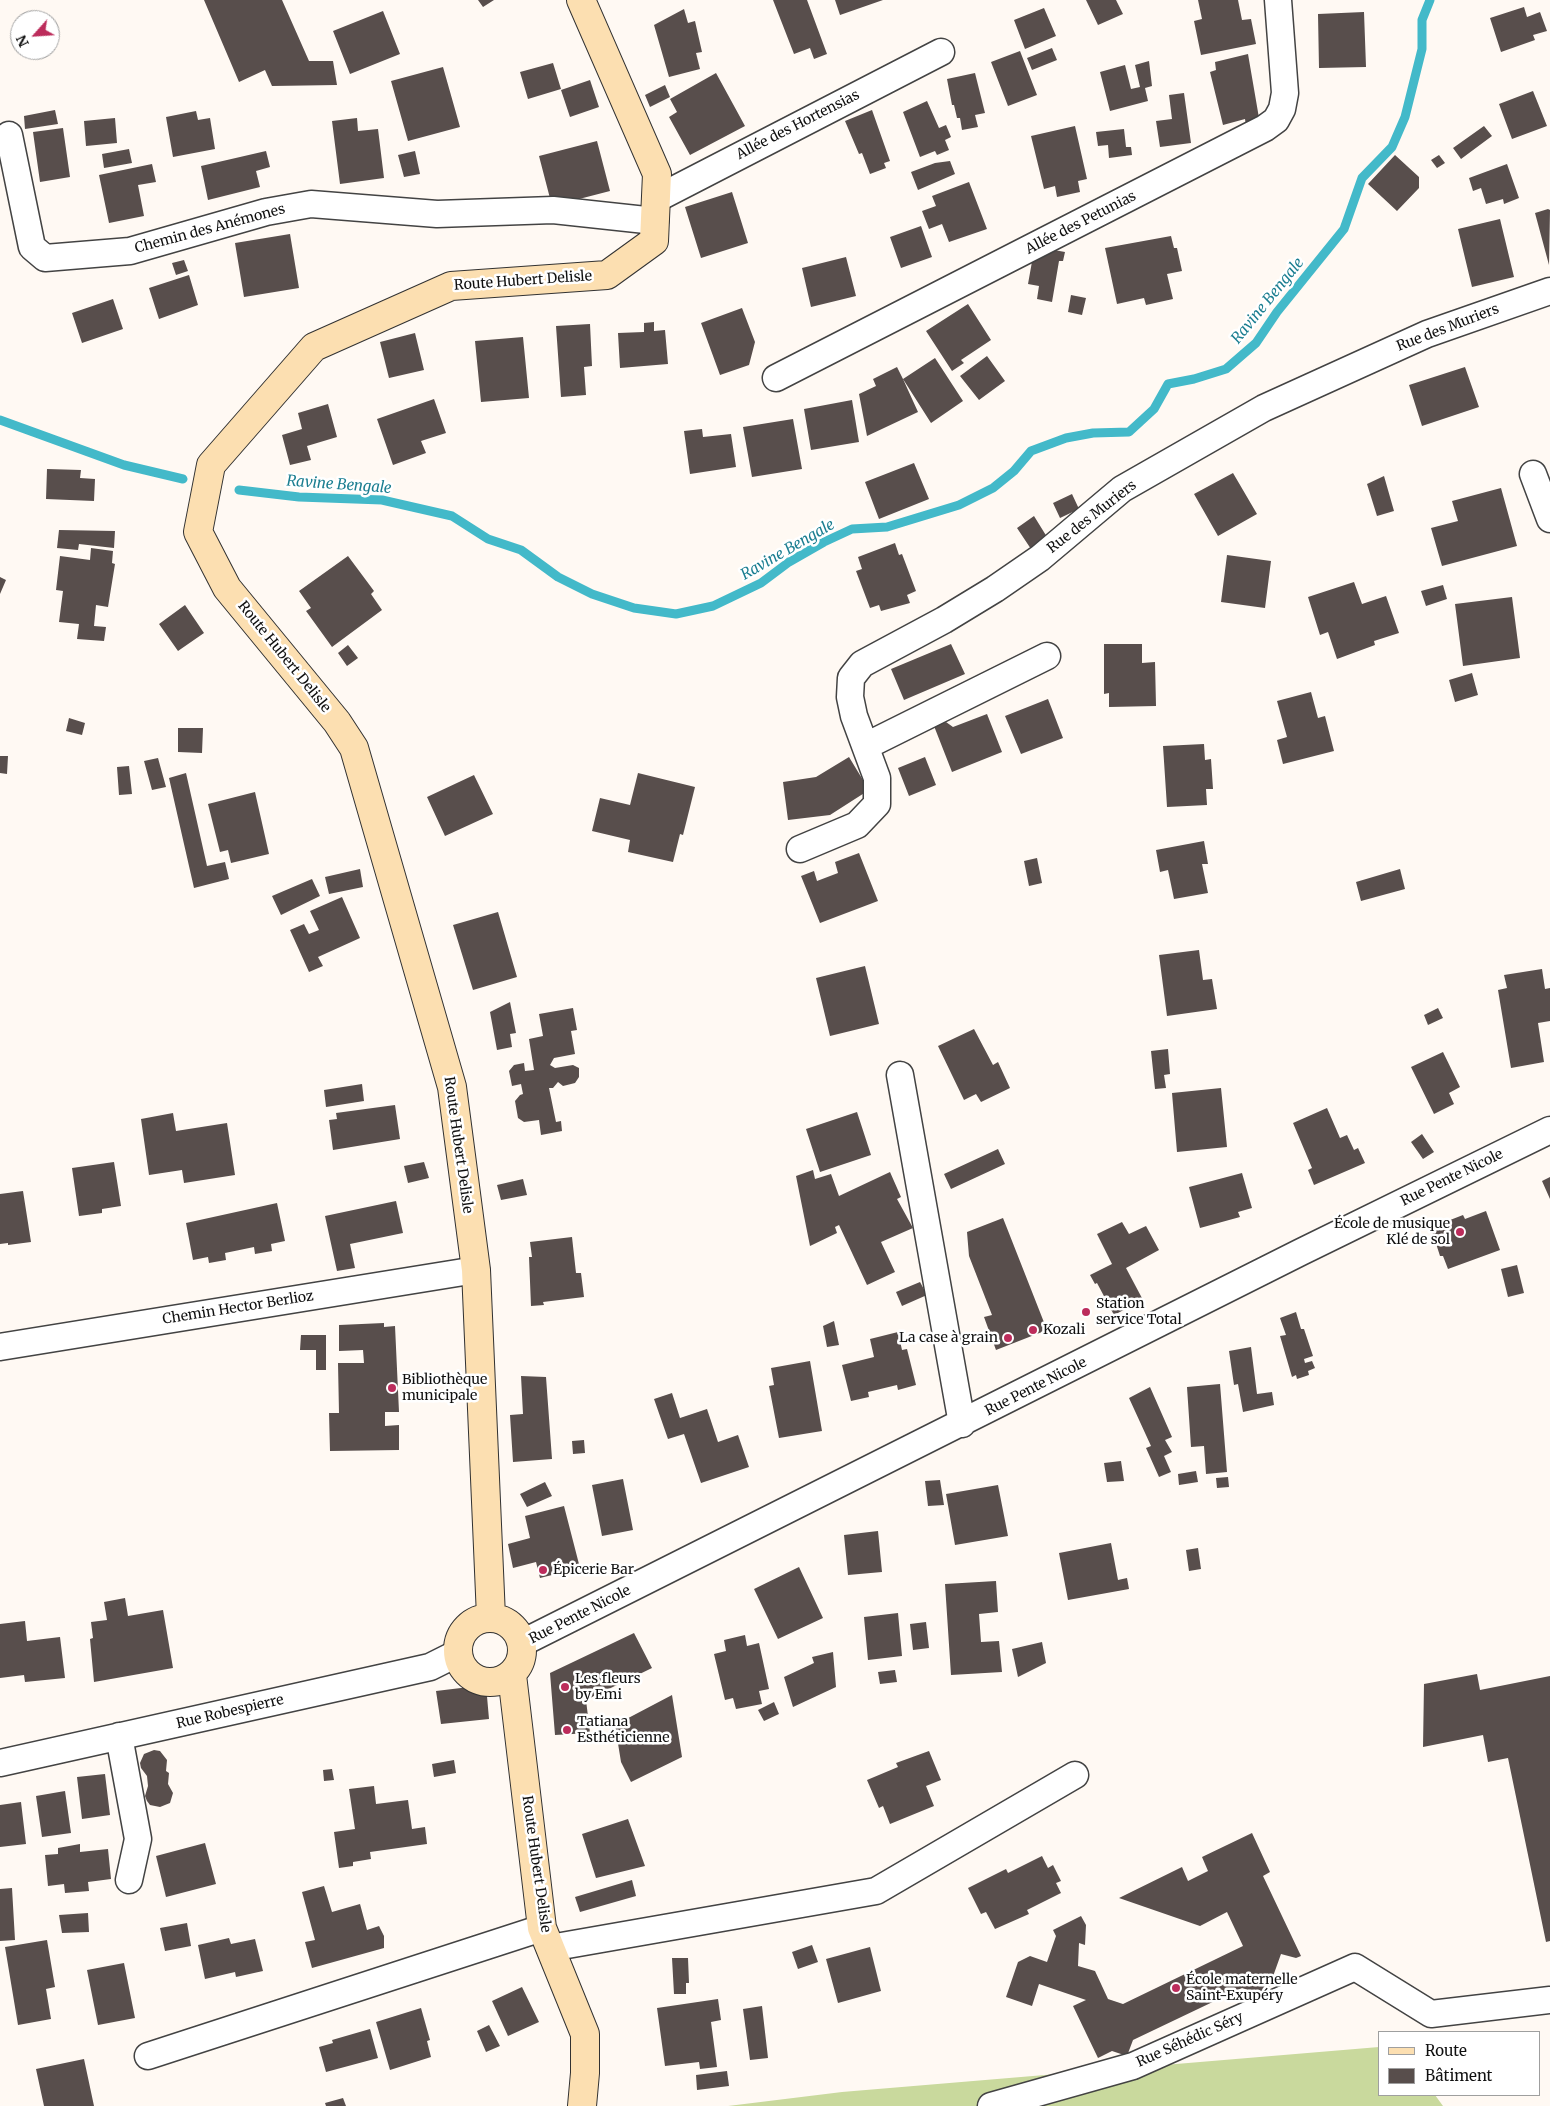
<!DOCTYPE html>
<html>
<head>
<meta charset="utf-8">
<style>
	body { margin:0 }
	#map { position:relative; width:1550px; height:2106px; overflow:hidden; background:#fff9f3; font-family:Merriweather,serif }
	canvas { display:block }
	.legend { position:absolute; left:1378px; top:2031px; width:162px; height:65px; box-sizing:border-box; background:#fff; border:1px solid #9f9f9f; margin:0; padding:6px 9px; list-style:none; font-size:15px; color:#101010 }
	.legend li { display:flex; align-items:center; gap:10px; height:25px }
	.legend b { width:25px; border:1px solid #9f9f9f }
	.north { position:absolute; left:10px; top:10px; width:50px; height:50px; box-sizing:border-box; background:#fff; border:1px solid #9f9f9f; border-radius:50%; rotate:244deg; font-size:14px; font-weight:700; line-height:20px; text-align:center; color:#101010 }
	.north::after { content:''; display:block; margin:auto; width:18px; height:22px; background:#bc2c5b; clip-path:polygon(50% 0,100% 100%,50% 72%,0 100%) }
</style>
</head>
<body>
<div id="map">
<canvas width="1550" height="2106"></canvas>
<ul class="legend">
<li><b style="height:6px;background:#fcdfb1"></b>Route</li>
<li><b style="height:14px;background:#584e4c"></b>Bâtiment</li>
</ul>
<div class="north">N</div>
</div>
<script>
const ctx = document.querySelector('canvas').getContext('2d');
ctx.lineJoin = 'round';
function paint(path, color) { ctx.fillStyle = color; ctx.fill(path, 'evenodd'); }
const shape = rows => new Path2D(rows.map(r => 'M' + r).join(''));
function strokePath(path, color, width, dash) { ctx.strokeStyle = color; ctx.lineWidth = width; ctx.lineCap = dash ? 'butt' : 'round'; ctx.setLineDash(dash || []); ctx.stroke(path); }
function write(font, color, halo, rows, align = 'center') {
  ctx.font = font + ' Merriweather,serif'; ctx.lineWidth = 5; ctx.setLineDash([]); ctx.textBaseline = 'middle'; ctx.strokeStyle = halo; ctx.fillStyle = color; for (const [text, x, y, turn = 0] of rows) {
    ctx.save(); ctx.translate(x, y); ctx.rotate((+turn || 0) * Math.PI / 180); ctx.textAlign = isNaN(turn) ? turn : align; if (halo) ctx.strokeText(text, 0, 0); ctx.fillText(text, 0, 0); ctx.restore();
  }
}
paint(shape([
	[1379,2047,1379,2095,1435,2095,1443,2106,728,2106,842,2092]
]), '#c9d99d');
strokePath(shape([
	[0,420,124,465,183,479],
	[239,490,299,497,382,500,452,516,488,539,521,550,558,577,592,594,634,608,676,614,713,606,761,583,789,562,824,542,852,529,887,527,959,505,993,488,1014,471,1031,451,1066,438,1093,433,1129,432,1154,409,1168,384,1194,379,1226,369,1256,343,1277,312,1344,229,1362,178,1392,147,1405,117,1422,49,1422,20,1430,0]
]), '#43b9c9', 9);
paint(shape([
	[204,0,282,0,309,61,333,61,337,85,272,86,265,70,239,82],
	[478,0,494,0,483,7],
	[773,0,807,0,827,54,814,59,810,48,794,54],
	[835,0,883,0,840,15],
	[1086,0,1116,0,1123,14,1098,25],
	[1198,0,1238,0,1242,20,1251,19,1256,44,1201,55,1194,21,1202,19],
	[1524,7,1527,17,1540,12,1547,31,1533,35,1535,40,1501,52,1490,18],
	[1044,8,1056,36,1025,49,1014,20],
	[684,9,688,23,695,21,702,52,696,53,700,69,669,77,654,25],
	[383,11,400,54,350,74,333,31],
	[1364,12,1366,67,1319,68,1318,14],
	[1052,48,1057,60,1032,70,1027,58],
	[1020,51,1037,95,1008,106,991,62],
	[1248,54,1259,118,1246,126,1245,119,1223,125,1210,72,1216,70,1215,62],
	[1149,61,1152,86,1145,88,1148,101,1110,111,1100,72,1125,65,1131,89,1140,87,1135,65],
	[553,63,561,89,528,99,520,72],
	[443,67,460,127,408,141,391,81],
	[716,73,745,126,690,155,669,117,677,112,670,99],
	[975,73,985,113,975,115,978,127,962,130,960,118,957,118,954,105,952,105,947,79],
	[590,80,599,107,570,117,561,90],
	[665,85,670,97,650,107,645,95],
	[1533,91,1547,126,1512,139,1499,104],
	[1184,93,1191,143,1160,147,1156,121,1172,119,1169,95],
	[927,101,939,128,946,125,951,137,945,140,949,150,937,155,935,151,920,157,903,112],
	[55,110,58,124,25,129,24,116],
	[872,110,890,161,884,163,886,168,870,174,862,153,859,154,845,121],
	[196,111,198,120,210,118,215,149,173,157,166,117],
	[115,118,117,143,86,146,84,121],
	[357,118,358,131,378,129,384,178,340,184,332,121],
	[1075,126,1087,179,1078,181,1080,192,1057,197,1055,186,1044,189,1031,136],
	[1484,126,1492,136,1461,159,1453,148],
	[63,128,70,177,40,182,33,132],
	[1124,129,1126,147,1131,147,1132,155,1109,158,1108,145,1098,146,1096,132],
	[597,141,610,191,552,206,539,156],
	[129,149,132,163,104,168,102,154],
	[266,151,270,167,256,171,260,187,208,200,201,166],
	[415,151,420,174,404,177,398,155],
	[1395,155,1419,177,1419,188,1397,211,1368,184],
	[1439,155,1445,163,1437,168,1431,160],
	[950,161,955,174,918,190,911,172,935,163],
	[152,164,156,182,138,185,144,216,109,223,99,175],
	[1507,164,1519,198,1504,204,1503,199,1486,204,1481,188,1473,191,1469,178],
	[969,182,987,229,949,242,942,224,929,229,922,211,936,206,932,196],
	[732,192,748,243,701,258,685,207],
	[1548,209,1550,210,1549,265,1535,213],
	[1500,219,1514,277,1472,287,1458,229],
	[921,226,932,257,901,268,890,237],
	[290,234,299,288,244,297,235,243],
	[1171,236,1174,248,1177,248,1182,271,1167,274,1173,299,1146,305,1144,298,1117,304,1105,248],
	[1043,248,1065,252,1063,261,1059,261,1052,302,1037,299,1039,286,1028,284,1033,256,1042,257],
	[846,257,856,296,811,307,802,268],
	[184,260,188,271,176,275,172,263],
	[189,275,198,305,159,319,149,288],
	[1071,295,1086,298,1082,315,1068,312],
	[113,299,123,329,82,343,72,313],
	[968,304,991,340,961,360,964,363,952,371,926,331],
	[742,308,755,342,749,365,720,375,701,323],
	[654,322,654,331,665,330,668,364,620,368,618,333,644,332,644,323],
	[590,324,592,366,584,367,586,395,561,397,556,326],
	[415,333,424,370,389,378,380,342],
	[523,337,529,398,481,402,475,341],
	[987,356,1005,381,979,400,960,376],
	[935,358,963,401,931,423,903,379,918,412,867,436,859,394,876,386,873,379,897,367,903,379],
	[1465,367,1479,407,1422,426,1409,385],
	[434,399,446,433,421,441,426,453,393,465,377,419],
	[852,400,859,442,811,450,804,409],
	[328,404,337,437,307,446,311,460,290,465,282,435,302,429,298,413],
	[793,419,802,469,752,477,743,427],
	[702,429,703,437,731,434,736,467,690,474,684,431],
	[914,463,929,499,879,519,865,482],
	[47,469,81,470,80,478,95,479,94,501,46,499],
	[1233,473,1257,514,1218,536,1194,494],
	[1384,476,1394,511,1377,516,1367,484],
	[1501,488,1517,546,1442,566,1431,528,1458,521,1452,501],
	[1072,494,1079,509,1060,518,1053,503],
	[1034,516,1047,537,1031,549,1017,528],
	[59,530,115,531,114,548,79,544,78,550,57,548],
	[895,543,899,555,902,554,916,591,907,595,910,603,881,611,879,605,870,608,856,571,862,569,858,557],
	[91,548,113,551,112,563,115,564,108,607,96,605,94,626,106,627,104,641,77,639,79,624,59,622,63,591,56,590,60,556,90,560],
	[1227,555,1271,561,1265,608,1221,602],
	[348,556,374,591,371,594,382,610,332,647,306,611,311,608,299,591],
	[0,577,6,580,0,594],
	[1354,582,1362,604,1386,596,1399,633,1374,641,1375,645,1337,659,1328,632,1320,635,1308,597],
	[1443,585,1447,599,1426,606,1421,591],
	[1512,597,1520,658,1463,666,1455,604],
	[185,605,204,633,178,651,159,624],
	[951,644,965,674,904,700,891,669],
	[1104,644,1142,644,1142,663,1155,662,1156,706,1109,707,1109,693,1104,694],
	[348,645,358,658,347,666,338,653],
	[1472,673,1478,695,1455,702,1449,680],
	[1311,692,1318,718,1325,716,1334,751,1283,764,1277,740,1287,737,1277,701],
	[1048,699,1063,738,1021,754,1005,716],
	[987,714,1002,752,952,772,934,726,946,722,953,727],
	[69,718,85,723,82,735,66,731],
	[178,728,203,728,202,753,178,752],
	[1204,744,1205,760,1211,759,1213,789,1206,789,1207,805,1167,807,1163,746],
	[0,756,8,756,7,774,0,773],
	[849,757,869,790,830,815,788,820,783,782,816,777],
	[925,757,936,785,909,796,898,768],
	[158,758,166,787,152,790,144,761],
	[129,766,132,794,119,795,117,767],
	[186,773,207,866,225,862,229,879,194,888,169,778],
	[638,773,695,787,683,835,680,834,673,862,628,852,630,840,592,831,600,798,630,805],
	[474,775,493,814,445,836,427,797],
	[255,792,269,854,231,863,228,850,220,852,208,804],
	[1204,841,1208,864,1202,864,1208,893,1174,899,1168,870,1160,872,1156,850],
	[859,853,878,901,820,923,801,876,814,871,817,881,838,873,835,862],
	[1037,858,1042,883,1029,886,1024,861],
	[360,869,363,887,329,894,325,877],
	[1400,869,1405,889,1361,901,1356,882],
	[312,879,320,896,281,915,272,896],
	[342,897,360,938,318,957,323,966,309,972,290,930,304,924,309,934,319,930,310,911],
	[498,912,517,977,473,990,453,925],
	[1199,950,1203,980,1212,979,1217,1009,1167,1016,1159,955],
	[865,966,879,1024,830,1036,816,978],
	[1542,969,1545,989,1550,988,1550,1021,1538,1023,1544,1062,1511,1068,1498,990,1507,988,1504,975],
	[510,1002,516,1033,510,1034,512,1047,497,1050,490,1012],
	[573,1008,577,1030,571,1031,575,1054,554,1058,550,1065,555,1068,573,1065,579,1068,579,1077,575,1083,563,1086,558,1082,553,1088,549,1088,556,1122,561,1121,562,1131,541,1135,539,1120,524,1122,518,1118,515,1101,520,1095,523,1094,521,1084,512,1086,509,1071,514,1065,524,1063,525,1071,534,1070,529,1039,543,1036,539,1014],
	[1438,1008,1443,1018,1428,1025,1424,1015],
	[974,1029,993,1065,998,1062,1010,1088,981,1102,976,1094,964,1100,938,1046],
	[1168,1049,1170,1074,1164,1075,1166,1088,1155,1089,1151,1051],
	[1443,1052,1460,1087,1449,1093,1454,1104,1434,1114,1411,1067],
	[362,1084,364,1101,326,1107,324,1090],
	[1221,1088,1227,1147,1177,1152,1172,1093],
	[395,1105,400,1139,333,1150,329,1120,337,1119,336,1113],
	[1327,1108,1340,1138,1347,1135,1354,1150,1358,1148,1365,1163,1314,1185,1308,1170,1312,1168,1293,1123],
	[857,1112,871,1155,820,1172,806,1129],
	[173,1113,176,1131,227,1123,235,1175,184,1183,182,1170,149,1175,141,1119],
	[1422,1134,1434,1152,1423,1159,1411,1142],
	[998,1149,1005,1164,951,1189,944,1174],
	[114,1162,121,1206,102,1209,102,1213,79,1216,72,1168],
	[424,1162,429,1178,408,1183,404,1166],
	[813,1170,815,1179,831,1174,839,1196,890,1172,901,1197,897,1199,913,1228,881,1242,895,1272,867,1285,839,1225,835,1227,837,1233,810,1246,796,1176],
	[1242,1173,1252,1208,1238,1212,1240,1217,1200,1228,1189,1187],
	[1550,1177,1550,1199,1542,1181],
	[523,1179,527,1195,501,1200,497,1185],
	[23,1191,31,1242,8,1245,8,1243,0,1244,0,1194],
	[396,1201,403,1233,350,1244,355,1268,337,1271,325,1216],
	[277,1203,285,1241,271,1244,272,1251,255,1254,254,1247,225,1253,226,1260,209,1263,208,1257,193,1260,186,1223],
	[1486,1211,1500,1250,1448,1269,1443,1256,1440,1256,1432,1231,1447,1225,1445,1222,1463,1215,1465,1219],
	[1003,1218,1047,1330,996,1350,984,1317,992,1315,969,1256,967,1232],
	[1122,1222,1129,1234,1146,1226,1159,1250,1126,1268,1143,1300,1114,1315,1097,1283,1095,1284,1090,1275,1112,1264,1097,1234],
	[572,1237,576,1273,581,1273,584,1297,543,1302,544,1305,531,1306,529,1257,532,1257,530,1242],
	[1517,1265,1524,1293,1508,1297,1501,1269],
	[920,1282,927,1295,902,1306,896,1292],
	[1296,1312,1301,1329,1304,1329,1313,1356,1304,1359,1305,1363,1312,1361,1315,1368,1308,1371,1309,1375,1297,1379,1296,1375,1292,1377,1280,1336,1286,1335,1280,1318],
	[834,1321,839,1345,827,1347,823,1326],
	[384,1323,384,1327,395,1326,399,1412,385,1412,385,1426,399,1425,399,1450,330,1451,329,1413,339,1413,338,1363,364,1363,363,1350,339,1351,339,1325],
	[898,1332,902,1350,907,1349,916,1385,898,1390,897,1385,868,1392,869,1397,851,1401,842,1365,874,1357,870,1339],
	[301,1335,326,1335,326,1370,316,1370,316,1350,300,1350],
	[1251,1347,1257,1394,1272,1392,1274,1405,1243,1412,1238,1384,1234,1385,1229,1351],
	[810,1361,822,1431,779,1438,769,1386,774,1385,771,1368],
	[521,1376,546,1377,552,1459,513,1462,510,1415,523,1414],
	[1220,1384,1227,1472,1206,1474,1204,1446,1191,1447,1187,1387],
	[1150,1387,1172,1437,1165,1440,1172,1452,1164,1456,1171,1472,1159,1477,1146,1448,1151,1446,1129,1398],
	[672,1393,680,1418,707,1409,718,1442,738,1435,749,1467,701,1483,684,1434,668,1439,654,1399],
	[584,1440,585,1453,573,1454,572,1441],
	[1121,1461,1124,1481,1107,1482,1104,1463],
	[1196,1471,1198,1482,1179,1485,1178,1474],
	[1228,1477,1229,1487,1217,1488,1216,1478],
	[623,1479,633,1530,602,1536,592,1485],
	[940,1480,944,1505,928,1506,925,1481],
	[545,1482,552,1496,527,1507,520,1494],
	[998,1485,1008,1536,955,1545,946,1494],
	[564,1506,580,1568,540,1578,536,1562,513,1568,508,1544,530,1538,525,1516],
	[878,1531,882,1572,848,1575,844,1535],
	[1111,1543,1118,1580,1127,1578,1129,1589,1068,1600,1059,1553],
	[1198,1548,1201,1569,1189,1571,1186,1550],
	[799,1567,823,1618,778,1639,754,1589],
	[996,1581,998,1612,979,1614,981,1642,999,1641,1002,1672,951,1675,945,1584],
	[125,1598,128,1616,163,1610,173,1668,94,1682,90,1639,93,1638,91,1622,107,1620,104,1602],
	[898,1613,902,1656,868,1660,864,1617],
	[25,1621,27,1641,60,1637,65,1678,25,1682,24,1675,0,1678,0,1624],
	[926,1622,929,1648,913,1650,910,1624],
	[634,1633,652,1668,586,1700,590,1733,555,1735,550,1673],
	[745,1635,747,1646,759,1643,769,1689,759,1691,762,1704,736,1709,733,1698,725,1700,714,1654,726,1651,724,1640],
	[1042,1642,1046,1663,1018,1677,1012,1649],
	[833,1652,836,1687,793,1707,784,1677,814,1663,812,1657],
	[895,1670,897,1682,880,1684,878,1672],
	[1477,1674,1480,1690,1550,1676,1550,1941,1546,1942,1508,1758,1488,1762,1483,1735,1423,1747,1424,1684],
	[486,1685,489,1719,441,1724,436,1691],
	[672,1695,682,1757,631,1782,621,1762,615,1725],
	[774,1702,779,1714,764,1721,758,1710],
	[154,1750,160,1751,167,1760,166,1771,169,1773,168,1784,173,1793,170,1803,160,1807,150,1805,147,1801,145,1796,148,1786,147,1776,141,1768,140,1763,144,1754],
	[929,1751,941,1780,926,1786,934,1806,890,1824,883,1806,879,1808,867,1780,898,1767,896,1763],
	[454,1760,456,1773,434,1777,432,1764],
	[332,1769,334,1780,324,1781,323,1770],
	[105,1774,110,1815,82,1819,77,1777],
	[374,1786,376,1804,408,1800,412,1829,425,1827,427,1844,370,1852,371,1859,353,1862,353,1866,339,1868,334,1832,355,1829,349,1789],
	[65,1791,71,1833,42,1837,36,1796],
	[21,1802,26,1844,0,1847,0,1805],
	[628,1819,645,1866,596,1878,582,1834],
	[1252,1833,1270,1872,1263,1876,1301,1956,1296,1958,1281,1954,1266,1996,1242,1988,1133,2040,1127,2056,1112,2051,1098,2058,1073,2006,1086,2000,1039,1984,1032,2006,1006,1997,1018,1962,1030,1956,1047,1962,1056,1936,1053,1930,1081,1916,1086,1925,1085,1945,1079,1943,1078,1966,1095,1971,1108,1999,1123,2004,1243,1946,1227,1912,1200,1926,1119,1898,1182,1867,1188,1881,1208,1871,1202,1857],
	[205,1843,216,1884,166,1897,156,1856],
	[80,1844,80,1852,108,1849,111,1879,88,1882,89,1891,65,1893,64,1884,48,1886,45,1855,58,1854,58,1848],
	[1042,1856,1048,1868,1053,1865,1061,1881,1056,1883,1061,1893,1027,1910,1029,1914,995,1929,986,1912,981,1914,968,1888,1006,1869,1008,1873],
	[632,1880,636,1896,580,1912,575,1897],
	[324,1886,332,1912,360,1904,367,1930,379,1926,384,1936,384,1948,312,1968,305,1942,315,1940,302,1892],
	[12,1888,15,1940,0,1941,0,1889],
	[88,1913,89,1932,62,1933,59,1915],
	[187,1923,191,1946,165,1951,160,1928],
	[229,1938,231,1944,255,1939,263,1971,236,1977,235,1972,205,1979,198,1945],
	[47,1940,55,1987,46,1989,51,2019,18,2025,5,1947],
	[812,1945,818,1962,798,1969,792,1952],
	[870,1947,881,1991,838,2003,826,1959],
	[672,1958,688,1958,689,1983,686,1983,686,1994,674,1994],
	[124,1963,135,2018,98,2025,87,1970],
	[522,1987,539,2022,508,2036,492,2001],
	[718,1999,721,2020,711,2022,717,2067,700,2069,699,2062,665,2066,657,2008],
	[762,2006,768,2058,750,2060,743,2009],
	[421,2008,430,2040,427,2041,431,2057,390,2070,376,2022],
	[489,2025,500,2046,486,2052,477,2031],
	[370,2029,378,2058,326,2072,319,2047,333,2043,332,2040],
	[84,2059,94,2106,44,2106,36,2069],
	[727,2071,729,2086,697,2090,696,2075],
	[343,2098,346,2106,326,2106,325,2103]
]), '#584e4c');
const minor = shape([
	[9,135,32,247,45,258,130,251,266,212,311,204,437,214,553,210,655,221],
	[656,199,941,52],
	[776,378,1265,128,1276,120,1282,109,1285,93,1278,0],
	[1533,474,1550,519],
	[866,746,1047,656],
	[800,849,857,825,877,804,877,778,854,716,850,697,851,678,862,664,944,620,995,589,1040,558,1122,489,1264,408,1427,334,1550,291],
	[900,1075,962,1424],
	[0,1347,476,1270],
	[522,1643,1301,1252,1550,1130],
	[119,1736,138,1839,129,1880],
	[0,1763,430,1667,458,1653],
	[550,1948,876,1891,1075,1775],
	[148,2056,542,1928],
	[991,2106,1133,2066,1355,1967,1431,2014,1550,2000]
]);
const secondary = shape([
	[491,1617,476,1270,452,1087,354,748,337,722,227,588,198,532,211,465,314,347,451,286,607,275,654,241,657,174,581,0],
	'458 1650a32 32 0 1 1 64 0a32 32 0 1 1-64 0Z',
	[512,1675,542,1928,585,2034,585,2073,582,2106]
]);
strokePath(minor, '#434343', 29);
strokePath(secondary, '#323232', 30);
strokePath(minor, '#fff', 26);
strokePath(secondary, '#fcdfb1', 28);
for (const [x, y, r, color] of [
	[1460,1232,5,"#bc2c5b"],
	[1086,1312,5,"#bc2c5b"],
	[1033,1330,5,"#bc2c5b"],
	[1008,1338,5,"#bc2c5b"],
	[392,1388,5,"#bc2c5b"],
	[543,1570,5,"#bc2c5b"],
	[565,1687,5,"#bc2c5b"],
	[567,1730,5,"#bc2c5b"],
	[1176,1988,5,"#bc2c5b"]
]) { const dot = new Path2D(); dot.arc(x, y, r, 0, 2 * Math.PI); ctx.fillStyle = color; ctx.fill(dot); strokePath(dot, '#fff', 2); }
write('14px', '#101010', '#fff', [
	["Allée des Hortensias",798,125,-27],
	["Allée des Petunias",1081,223,-27],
	["Chemin des Anémones",210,229,-15],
	["Route Hubert Delisle",523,281,-4],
	["Rue des Muriers",1448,328,-21],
	["Rue des Muriers",1092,517,-38],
	["Route Hubert Delisle",284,657,51],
	["Route Hubert Delisle",458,1145,82],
	["Rue Pente Nicole",1452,1178,-26],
	["Chemin Hector Berlioz",238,1308,-9],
	["Rue Pente Nicole",1036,1387,-27],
	["Rue Pente Nicole",580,1615,-27],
	["Rue Robespierre",230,1712,-13],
	["Route Hubert Delisle",536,1864,82],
	["Rue Séhédic Séry",1190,2040,-24]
]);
write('14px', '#101010', '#fff', [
	["École de musique",1450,1224,"right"],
	["Klé de sol",1450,1240,"right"],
	["Station",1096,1304],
	["service Total",1096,1320],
	["Kozali",1043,1330],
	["La case à grain",998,1338,"right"],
	["Bibliothèque",402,1380],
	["municipale",402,1396],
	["Épicerie Bar",553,1570],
	["Les fleurs",575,1679],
	["by Emi",575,1695],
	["Tatiana",577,1722],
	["Esthéticienne",577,1738],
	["École maternelle",1186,1980],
	["Saint-Exupéry",1186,1996]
], 'left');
write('italic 15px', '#1b7e91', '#fff', [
	["Ravine Bengale",1268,301,-51],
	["Ravine Bengale",339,485,4],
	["Ravine Bengale",788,550,-30]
]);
</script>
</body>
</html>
